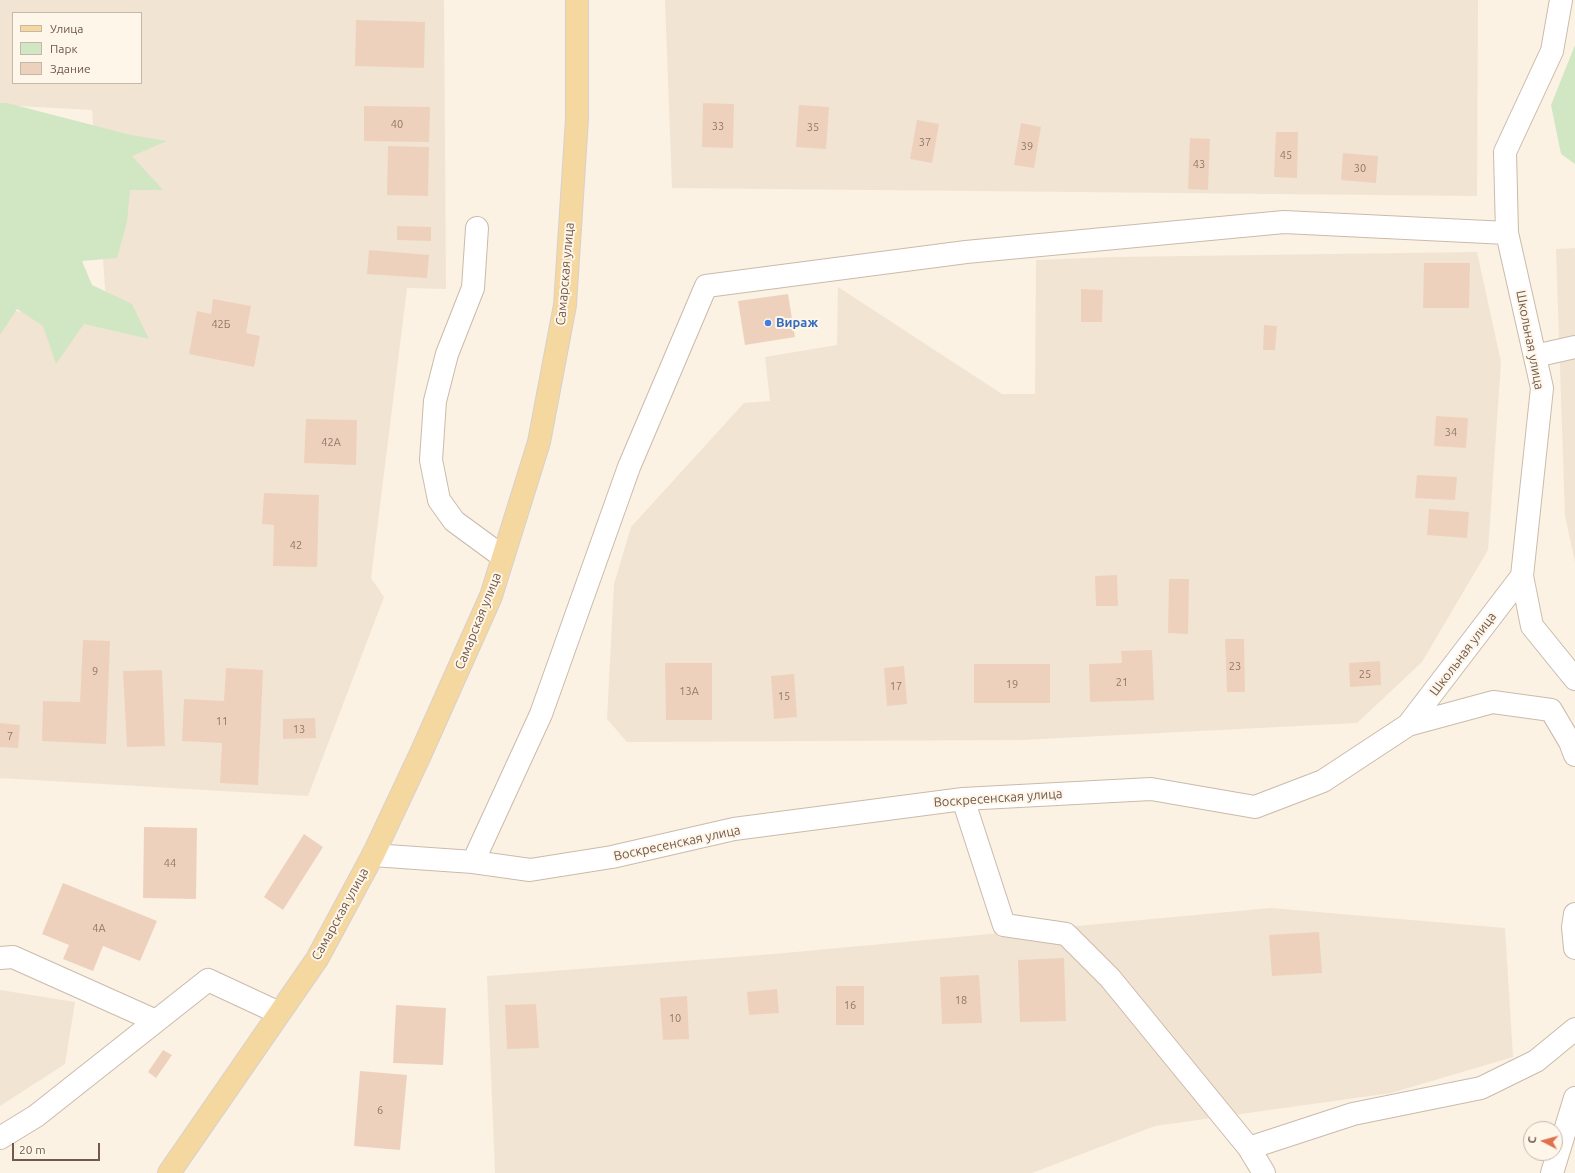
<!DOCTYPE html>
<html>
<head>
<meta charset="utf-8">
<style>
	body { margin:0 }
	#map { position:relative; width:1575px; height:1173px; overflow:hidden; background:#fbf2e3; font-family:Ubuntu,sans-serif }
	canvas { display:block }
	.legend { position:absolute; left:12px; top:12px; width:130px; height:72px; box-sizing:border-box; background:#fef6e9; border:1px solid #c6b7aa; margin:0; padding:5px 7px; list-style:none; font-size:12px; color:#71594b }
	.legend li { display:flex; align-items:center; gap:8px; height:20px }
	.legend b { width:20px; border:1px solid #c6b7aa }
	.north { position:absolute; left:1523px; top:1121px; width:40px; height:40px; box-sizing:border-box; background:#fef6e9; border:1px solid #c6b7aa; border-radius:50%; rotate:276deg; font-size:11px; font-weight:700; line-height:16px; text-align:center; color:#71594b }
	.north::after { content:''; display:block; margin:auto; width:14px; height:18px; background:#dd7250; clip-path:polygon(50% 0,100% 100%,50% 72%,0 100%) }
	.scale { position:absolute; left:12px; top:1143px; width:88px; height:18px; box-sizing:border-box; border:2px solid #71594b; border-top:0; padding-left:5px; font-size:12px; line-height:14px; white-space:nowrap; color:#71594b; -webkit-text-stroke:3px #fef6e9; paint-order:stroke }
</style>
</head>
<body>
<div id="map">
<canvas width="1575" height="1173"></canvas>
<ul class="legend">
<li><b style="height:5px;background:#f5d7a0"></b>Улица</li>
<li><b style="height:11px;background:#d1e7c3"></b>Парк</li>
<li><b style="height:11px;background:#eed1bd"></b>Здание</li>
</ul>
<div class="north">С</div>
<div class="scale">20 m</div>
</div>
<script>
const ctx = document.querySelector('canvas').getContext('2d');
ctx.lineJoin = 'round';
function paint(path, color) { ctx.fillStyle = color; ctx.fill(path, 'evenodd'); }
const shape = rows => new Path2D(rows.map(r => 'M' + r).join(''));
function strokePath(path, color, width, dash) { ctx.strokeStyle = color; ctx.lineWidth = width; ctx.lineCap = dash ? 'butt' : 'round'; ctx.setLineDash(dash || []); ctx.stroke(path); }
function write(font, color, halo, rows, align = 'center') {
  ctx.font = font + ' Ubuntu,sans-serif'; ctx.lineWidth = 4; ctx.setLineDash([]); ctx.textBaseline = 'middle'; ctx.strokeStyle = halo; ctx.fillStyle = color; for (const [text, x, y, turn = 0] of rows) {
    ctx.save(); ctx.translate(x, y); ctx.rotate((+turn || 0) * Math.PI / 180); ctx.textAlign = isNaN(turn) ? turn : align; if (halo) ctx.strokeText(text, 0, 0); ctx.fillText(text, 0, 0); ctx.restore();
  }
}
paint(shape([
	[0,0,444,0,446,289,407,288,371,578,384,597,308,796,0,778,0,308,108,328,92,110,0,105],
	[13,13,141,13,141,83,13,83],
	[665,0,1478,0,1477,196,672,188],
	[1575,248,1575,562,1565,516,1556,249],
	[1477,252,1501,362,1488,550,1422,662,1357,723,1022,740,627,742,607,719,614,584,631,527,744,403,770,401,765,357,837,345,838,287,1002,394,1035,394,1036,260,1113,257],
	[1271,908,1505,928,1513,1057,1391,1093,1155,1126,1032,1173,495,1173,487,976,774,954],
	[0,990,75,1002,65,1064,0,1106]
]), '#f2e4d2');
paint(shape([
	[1575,45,1575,164,1561,154,1551,105],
	[0,103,7,103,131,135,167,141,132,156,163,190,130,190,127,222,117,258,82,261,92,285,132,304,149,339,84,324,56,364,43,326,17,309,0,335]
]), '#d1e7c3');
paint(shape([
	[356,20,425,22,424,68,355,66],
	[703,103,734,104,733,148,702,147],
	[799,105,829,107,826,149,796,147],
	[364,106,430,107,429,142,364,141],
	[917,120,939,124,932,163,910,159],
	[1021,123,1041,127,1034,168,1014,165],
	[1276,132,1298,132,1297,178,1274,177],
	[1190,138,1210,139,1208,190,1188,189],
	[388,146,429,147,428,196,387,195],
	[1343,153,1378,156,1376,183,1341,180],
	[397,226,431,227,431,241,397,240],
	[369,250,429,255,427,278,367,274],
	[1424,263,1470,263,1469,308,1423,308],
	[1081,289,1103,290,1102,322,1081,322],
	[788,294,795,337,745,345,738,301],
	[213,299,251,306,246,333,260,336,254,367,189,354,197,311,211,314],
	[1264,325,1277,326,1275,350,1263,350],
	[1436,416,1468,418,1466,448,1434,446],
	[306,419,357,420,356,465,304,463],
	[1417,475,1457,477,1455,500,1415,498],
	[264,493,319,495,317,567,273,566,274,525,262,524],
	[1429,509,1469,512,1467,538,1427,535],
	[1117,575,1118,606,1096,606,1095,576],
	[1169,579,1189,579,1188,634,1168,633],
	[1225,639,1244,639,1245,692,1227,692],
	[83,640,110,641,106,744,42,741,43,701,80,702],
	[1152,650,1154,700,1090,702,1089,664,1122,663,1121,651],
	[1380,661,1381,685,1350,687,1349,663],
	[665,663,712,663,712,720,666,720],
	[974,664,1050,664,1050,703,974,703],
	[904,666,907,704,887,706,884,668],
	[226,668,263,670,258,785,220,783,222,743,182,741,184,699,224,701],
	[162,670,165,746,127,747,123,671],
	[794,674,797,717,774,719,771,676],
	[315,718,316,738,283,739,283,719],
	[0,723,20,725,18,748,0,747],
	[144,827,197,828,196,899,143,898],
	[304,834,323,847,283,910,264,897],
	[63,883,157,921,140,961,103,946,93,971,63,959,69,945,42,934],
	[1319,932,1322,973,1272,976,1269,935],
	[1064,958,1066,1021,1020,1022,1018,960],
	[979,975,982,1023,942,1024,940,977],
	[836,986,864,986,864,1025,836,1025],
	[777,989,779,1013,749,1015,747,992],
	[687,996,689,1039,663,1040,660,998],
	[536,1004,539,1048,507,1049,505,1005],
	[396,1005,446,1008,443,1065,393,1063],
	[163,1050,172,1055,156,1078,148,1072],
	[360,1071,407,1075,400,1150,354,1146]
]), '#eed1bd');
const minor = shape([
	[477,228,473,288,447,354,435,401,431,460,439,500,454,521,503,557],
	[1535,356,1575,347],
	[1522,576,1532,626,1575,679],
	[1408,725,1522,576,1542,388,1507,233,1505,152,1552,51,1561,0],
	[963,799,1004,925,1066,934,1110,978,1249,1148,1264,1173],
	[373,855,473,862,530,870,612,857,734,829,963,799,1151,789,1255,807,1323,781,1408,725,1493,702,1551,710,1570,742,1575,755],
	[473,862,541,714,629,467,706,286,966,252,1284,222,1507,233],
	[1575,914,1573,927,1575,948],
	[0,958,13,957,156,1021],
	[0,1138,36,1116,208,980,279,1013],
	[1249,1148,1353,1114,1481,1088,1536,1061,1575,1029],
	[1552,1173,1575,1098]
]);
const major = shape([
	[169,1173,317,959,373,855,421,753,491,596,539,442,565,305,577,119,577,0]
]);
strokePath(minor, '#cbbaab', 24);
strokePath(major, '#d7d1cd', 24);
strokePath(minor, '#fff', 22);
strokePath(major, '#f5d7a0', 22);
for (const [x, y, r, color] of [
	[768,323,4,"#3f7fe0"]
]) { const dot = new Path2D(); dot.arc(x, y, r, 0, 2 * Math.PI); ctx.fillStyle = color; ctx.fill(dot); strokePath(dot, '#fef6e9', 1.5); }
write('11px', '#907768', null, [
	["40",397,124],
	["33",718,126],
	["35",813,127],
	["37",925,142],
	["39",1027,146],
	["45",1286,155],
	["43",1199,164],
	["30",1360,168],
	["42Б",221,324],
	["34",1451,432],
	["42А",331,442],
	["42",296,545],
	["23",1235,666],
	["9",95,671],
	["25",1365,674],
	["21",1122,682],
	["19",1012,684],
	["17",896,686],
	["13А",689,691],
	["15",784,696],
	["11",222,721],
	["13",299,729],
	["7",10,736],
	["44",170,863],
	["4А",99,928],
	["18",961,1000],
	["16",850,1005],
	["10",675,1018],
	["6",380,1110]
]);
write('13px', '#71594b', '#fef6e9', [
	["Самарская улица",565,274,-85],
	["Школьная улица",1530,340,79],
	["Самарская улица",478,621,-68],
	["Школьная улица",1463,654,-53],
	["Воскресенская улица",998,798,-4],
	["Воскресенская улица",677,843,-12],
	["Самарская улица",340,914,-61]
]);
write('bold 13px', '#366cbe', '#fef6e9', [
	["Вираж",776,323]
], 'left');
</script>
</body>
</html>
